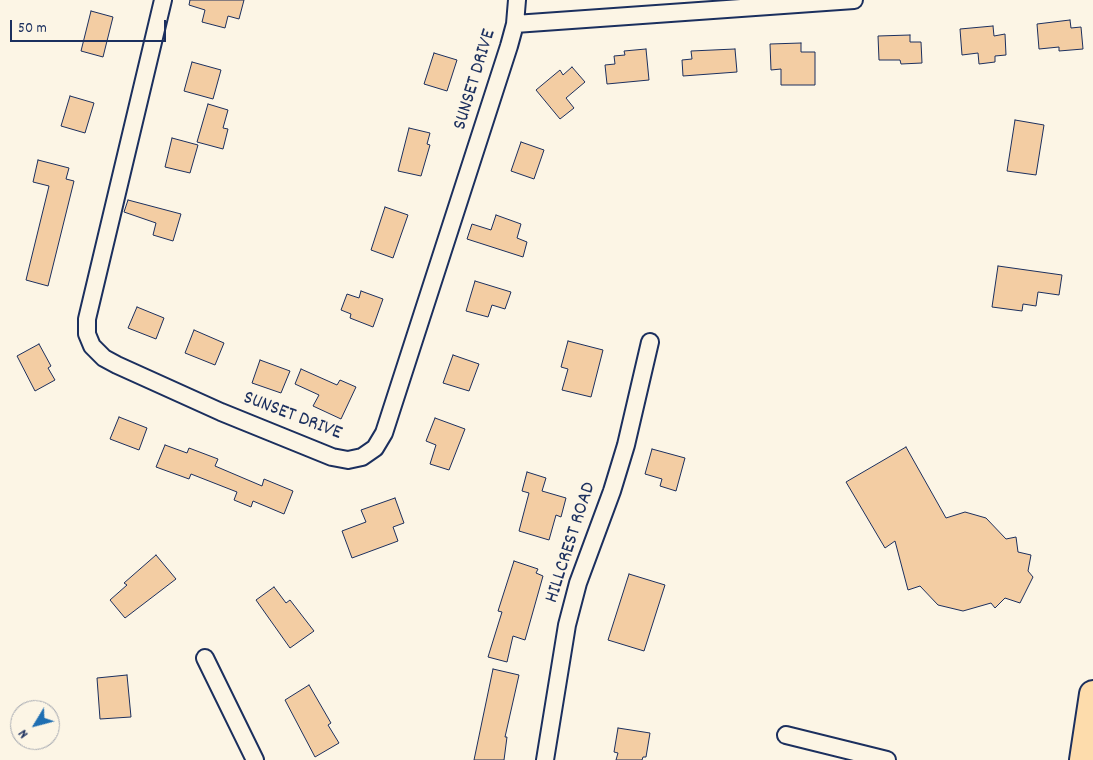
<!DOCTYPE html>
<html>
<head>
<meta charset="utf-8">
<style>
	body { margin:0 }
	#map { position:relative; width:1093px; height:760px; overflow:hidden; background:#fcf5e5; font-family:Dekko,sans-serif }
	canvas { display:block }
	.north { position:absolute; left:10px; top:700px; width:50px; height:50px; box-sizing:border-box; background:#fcf5e5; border:1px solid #a2a6af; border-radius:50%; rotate:233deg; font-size:14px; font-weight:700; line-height:20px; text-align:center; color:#1b2f5e }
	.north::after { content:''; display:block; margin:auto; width:18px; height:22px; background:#1f6fb2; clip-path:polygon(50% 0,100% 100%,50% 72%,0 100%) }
	.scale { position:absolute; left:10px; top:20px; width:156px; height:22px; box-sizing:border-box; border:2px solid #1b2f5e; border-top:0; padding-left:6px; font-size:15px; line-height:18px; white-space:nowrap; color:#1b2f5e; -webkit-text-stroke:4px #fcf5e5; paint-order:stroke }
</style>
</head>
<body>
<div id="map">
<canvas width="1093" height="760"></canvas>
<div class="north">N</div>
<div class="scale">50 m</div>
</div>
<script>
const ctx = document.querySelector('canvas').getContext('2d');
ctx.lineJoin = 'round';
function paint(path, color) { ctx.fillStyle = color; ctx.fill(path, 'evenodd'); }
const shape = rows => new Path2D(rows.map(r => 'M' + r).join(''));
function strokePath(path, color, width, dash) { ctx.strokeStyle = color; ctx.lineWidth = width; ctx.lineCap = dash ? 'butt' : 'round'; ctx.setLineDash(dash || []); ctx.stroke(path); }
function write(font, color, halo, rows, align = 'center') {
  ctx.font = font + ' Dekko,sans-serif'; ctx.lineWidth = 4.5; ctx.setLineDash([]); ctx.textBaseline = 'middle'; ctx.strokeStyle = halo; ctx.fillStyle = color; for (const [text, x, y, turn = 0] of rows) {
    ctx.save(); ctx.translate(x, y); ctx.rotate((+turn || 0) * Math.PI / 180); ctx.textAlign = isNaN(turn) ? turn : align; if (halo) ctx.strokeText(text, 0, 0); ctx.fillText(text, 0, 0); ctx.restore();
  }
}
const building = shape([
	[190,0,244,0,239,19,228,16,225,28,202,22,205,10,189,5,190,0],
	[91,11,113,17,103,57,81,51,91,11],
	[1070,20,1071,28,1081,27,1083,49,1059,51,1059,47,1039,49,1037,24,1070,20],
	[993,26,994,36,1005,34,1006,55,995,56,995,62,979,64,978,53,962,55,960,29,993,26],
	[910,35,910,42,921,42,922,63,901,64,900,60,879,60,878,36,910,35],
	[801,43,801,52,815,52,815,85,781,85,781,69,771,70,770,44,801,43],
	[646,49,649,80,607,84,605,65,615,64,614,56,625,55,624,51,646,49],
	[735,49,737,72,683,76,682,60,692,59,691,51,735,49],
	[434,53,457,60,447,91,424,84,434,53],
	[192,62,221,70,213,99,184,91,192,62],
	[572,67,585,82,566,98,574,108,560,119,536,90,560,70,563,75,572,67],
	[70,96,94,103,85,133,61,126,70,96],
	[208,104,228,110,223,128,228,129,223,149,197,142,208,104],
	[1015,120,1044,125,1036,175,1007,171,1015,120],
	[409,128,430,133,427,144,430,145,421,176,398,171,409,128],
	[172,138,198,145,190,173,165,167,172,138],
	[521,142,544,150,534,179,511,171,521,142],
	[38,160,69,168,66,179,74,181,48,286,26,280,49,186,33,182,38,160],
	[128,200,181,214,173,241,153,235,156,223,124,212,128,200],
	[385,207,408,215,393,258,371,250,385,207],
	[496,215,521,224,517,238,527,242,523,257,467,239,472,224,491,230,496,215],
	[998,266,1062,275,1059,295,1038,292,1036,306,1023,304,1022,311,992,307,998,266],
	[475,281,511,292,505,309,492,305,488,317,466,311,475,281],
	[361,291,383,299,373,327,350,318,351,314,341,310,347,294,359,298,361,291],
	[137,307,164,318,156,339,128,328,137,307],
	[194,330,224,343,215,365,185,353,194,330],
	[568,341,603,350,591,397,562,390,568,369,561,367,568,341],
	[39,344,51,366,48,368,55,380,35,391,17,356,39,344],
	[453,355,479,364,469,391,443,383,453,355],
	[260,360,290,371,281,393,252,383,260,360],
	[301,369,337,385,340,380,356,387,341,419,313,406,319,395,295,384,301,369],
	[119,417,147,428,139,450,110,439,119,417],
	[435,418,465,429,449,470,430,464,436,445,426,441,435,418],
	[165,445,187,453,189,448,218,459,215,466,262,486,264,479,293,491,284,514,253,501,251,507,234,500,237,492,191,474,189,479,156,467,165,445],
	[906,447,946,518,965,512,986,518,1006,539,1016,537,1018,552,1031,555,1028,571,1033,577,1020,603,1005,598,995,608,991,603,963,611,938,605,920,586,908,590,895,541,885,548,846,482,906,447],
	[652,449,685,458,676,491,660,486,662,479,645,474,652,449],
	[527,472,546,478,542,491,566,498,561,517,556,515,549,540,519,531,529,493,522,491,527,472],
	[395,498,404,523,393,527,398,541,352,558,342,531,366,522,361,510,395,498],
	[156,555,176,579,125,618,110,600,127,585,124,583,156,555],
	[514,561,538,569,536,573,543,576,525,640,513,636,507,662,488,657,502,612,498,611,514,561],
	[629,574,665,585,644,651,608,640,629,574],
	[274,587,286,603,290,600,314,631,290,648,256,600,274,587],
	[493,669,519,675,505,737,507,737,504,760,474,760,493,669],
	[127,675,131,717,100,719,97,678,127,675],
	[309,685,331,723,328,725,339,743,315,757,285,700,309,685],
	[618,728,650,733,646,757,643,757,642,760,616,760,618,753,614,752,618,728]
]);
paint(building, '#f3cda3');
strokePath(building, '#1b2f5e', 1);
const street = shape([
	[163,0,87,319,87,334,92,346,104,358,117,365,221,412,332,457,348,460,362,457,375,448,384,433,509,46,515,24,517,0],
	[515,24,854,0],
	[205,658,255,760],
	[786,735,887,760],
	[545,760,567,625,578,583,612,491,626,445,650,342]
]);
const primary = shape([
	[1083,760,1093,694]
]);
strokePath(street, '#1b2f5e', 20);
strokePath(primary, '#1b2f5e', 30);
strokePath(street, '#fcf5e5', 16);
strokePath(primary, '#fddcac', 26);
write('20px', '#1b2f5e', '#fcf5e5', [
	["SUNSET DRIVE",476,80,-73],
	["SUNSET DRIVE",292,417,21],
	["HILLCREST ROAD",572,543,-72]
]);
</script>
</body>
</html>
